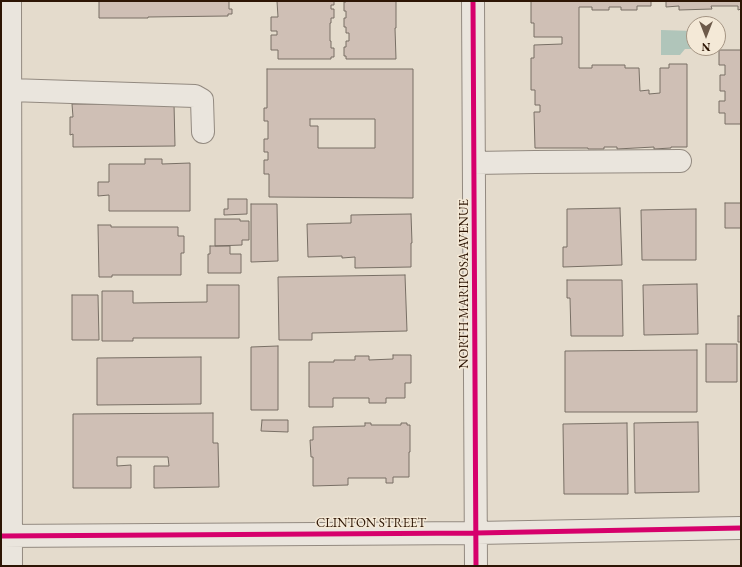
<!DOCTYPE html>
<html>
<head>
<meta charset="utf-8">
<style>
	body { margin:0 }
	#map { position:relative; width:742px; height:567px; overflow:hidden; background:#e4dbcc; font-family:"EB Garamond",serif }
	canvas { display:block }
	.frame { position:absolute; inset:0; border:2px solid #2d1504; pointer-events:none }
	.north { position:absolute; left:686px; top:16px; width:40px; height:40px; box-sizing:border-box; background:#f4e9d7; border:1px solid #a49483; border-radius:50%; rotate:180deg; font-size:11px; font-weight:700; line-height:16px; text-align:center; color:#2d1504 }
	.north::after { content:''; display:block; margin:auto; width:14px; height:18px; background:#6d5a4a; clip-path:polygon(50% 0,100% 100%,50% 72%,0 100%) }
</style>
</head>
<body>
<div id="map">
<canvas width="742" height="567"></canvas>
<div class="frame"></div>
<div class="north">N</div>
</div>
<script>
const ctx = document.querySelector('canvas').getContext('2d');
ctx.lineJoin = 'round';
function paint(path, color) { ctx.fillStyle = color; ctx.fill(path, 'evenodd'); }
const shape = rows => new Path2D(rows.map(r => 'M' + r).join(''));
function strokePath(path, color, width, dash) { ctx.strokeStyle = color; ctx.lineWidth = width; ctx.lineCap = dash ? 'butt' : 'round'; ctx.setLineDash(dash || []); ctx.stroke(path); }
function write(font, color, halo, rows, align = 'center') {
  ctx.font = font + ' "EB Garamond",serif'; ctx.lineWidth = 3; ctx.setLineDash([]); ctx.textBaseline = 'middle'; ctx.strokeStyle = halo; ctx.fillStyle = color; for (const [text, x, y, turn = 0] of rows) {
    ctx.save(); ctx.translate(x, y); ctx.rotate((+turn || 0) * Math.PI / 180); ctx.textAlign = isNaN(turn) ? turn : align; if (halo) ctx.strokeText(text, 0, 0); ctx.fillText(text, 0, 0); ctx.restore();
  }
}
paint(shape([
	[661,30,694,31,694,48,699,49,685,49,680,55,661,55]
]), '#b0c5ba');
const building = shape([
	[99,1,229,1,229,9,232,9,232,14,228,14,228,16,148,17,148,18,99,18,99,1],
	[277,1,334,1,334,5,331,5,331,9,334,9,334,18,331,18,331,23,330,23,330,41,331,41,331,48,334,48,334,57,331,57,331,59,278,59,278,50,271,50,271,35,277,35,277,31,271,31,271,17,278,17,277,1],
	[346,1,396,1,396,28,395,28,396,59,346,59,346,56,344,56,344,47,346,47,346,41,349,41,349,33,346,33,346,27,344,27,344,18,346,18,346,11,344,11,344,2,346,2,346,1],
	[531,1,651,1,651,6,637,6,637,10,621,10,621,7,609,7,609,10,592,10,592,7,579,7,579,68,592,68,592,65,625,65,625,68,639,68,640,91,649,90,649,94,660,93,660,68,669,68,669,64,687,64,687,147,671,147,671,148,654,149,654,147,617,149,617,147,604,147,604,149,588,149,588,148,535,148,534,112,540,112,540,105,535,105,535,90,531,90,531,58,534,58,534,45,562,44,562,37,534,37,534,23,531,23,531,1],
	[666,1,741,1,741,9,738,10,738,6,711,6,712,9,679,10,679,6,666,7,666,1],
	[719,50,741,50,741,124,725,124,725,113,719,113,719,101,725,101,725,91,720,91,720,75,725,75,725,65,719,65,719,50],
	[267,69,413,69,413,198,269,197,269,174,264,174,264,160,268,160,268,152,264,152,264,139,268,139,268,121,264,121,264,108,267,108,267,69],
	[310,119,375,119,375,148,318,148,318,126,310,126,310,119],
	[100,102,174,104,175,146,73,147,73,134,70,135,70,117,73,117,72,104,100,104,100,102],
	[145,159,162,159,162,164,190,163,190,211,109,211,109,195,98,196,98,182,109,182,109,164,145,164,145,159],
	[228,199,247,199,247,214,224,215,224,209,228,209,228,199],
	[725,203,741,203,741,228,725,228,725,203],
	[251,204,277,204,278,261,251,262,251,204],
	[620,208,622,265,563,267,563,247,567,247,567,209,620,208],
	[696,209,696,260,642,260,641,210,696,209],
	[411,214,412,243,411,243,411,267,355,268,355,257,342,258,342,256,308,257,307,224,351,223,351,215,411,214],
	[215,219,240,219,240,221,249,221,249,240,242,240,242,245,215,246,215,219],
	[98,225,111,225,111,227,178,227,178,236,184,236,184,253,181,253,181,275,112,275,112,277,99,277,98,225],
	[210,246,230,246,230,254,241,254,241,273,208,273,208,254,210,254,210,246],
	[405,275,407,331,312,333,312,340,279,340,278,277,405,275],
	[567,280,622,280,623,336,571,336,570,298,567,298,567,280],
	[697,284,698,334,644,335,643,285,697,284],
	[207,285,239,285,239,338,133,338,133,341,102,341,102,291,133,291,133,303,207,302,207,285],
	[72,295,98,295,99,340,72,340,72,295],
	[738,316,741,316,741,342,738,342,738,316],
	[706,344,737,344,737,382,706,382,706,344],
	[278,346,278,410,251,410,251,347,278,346],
	[697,350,697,412,565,412,565,351,697,350],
	[393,355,411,355,411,383,405,383,405,398,386,398,386,403,369,403,369,398,333,398,333,407,309,407,309,362,334,362,334,360,355,360,355,356,369,356,369,360,393,359,393,355],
	[201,357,201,404,97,405,97,358,201,357],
	[213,413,213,443,218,443,219,487,154,488,154,466,169,466,168,457,117,457,117,466,131,465,131,488,73,488,73,414,213,413],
	[262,420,288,420,288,432,261,431,262,420],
	[698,422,699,492,635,493,634,423,698,422],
	[365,423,371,423,371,425,401,425,401,423,407,423,407,425,410,425,410,452,409,452,409,477,393,477,393,483,386,483,386,478,348,478,348,485,313,486,313,457,311,457,310,440,313,440,313,427,365,426,365,423],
	[627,423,628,494,564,494,563,424,627,423]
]);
paint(building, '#cfbfb5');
strokePath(building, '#786f65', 1);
const minor = shape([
	[10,1,11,566],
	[473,1,476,566],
	[10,90,195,96,202,100,203,132],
	[474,163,535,162,680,161],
	[1,536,476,533,741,528]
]);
strokePath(minor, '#938a80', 24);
strokePath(minor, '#eae5dd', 22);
strokePath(shape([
	[473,1,476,566],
	[1,536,476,533,741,528]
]), '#d6006c', 5);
write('13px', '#2d1504', '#f4e9d7', [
	["NORTH MARIPOSA AVENUE",464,284,-90],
	["CLINTON STREET",371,523]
]);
</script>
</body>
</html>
